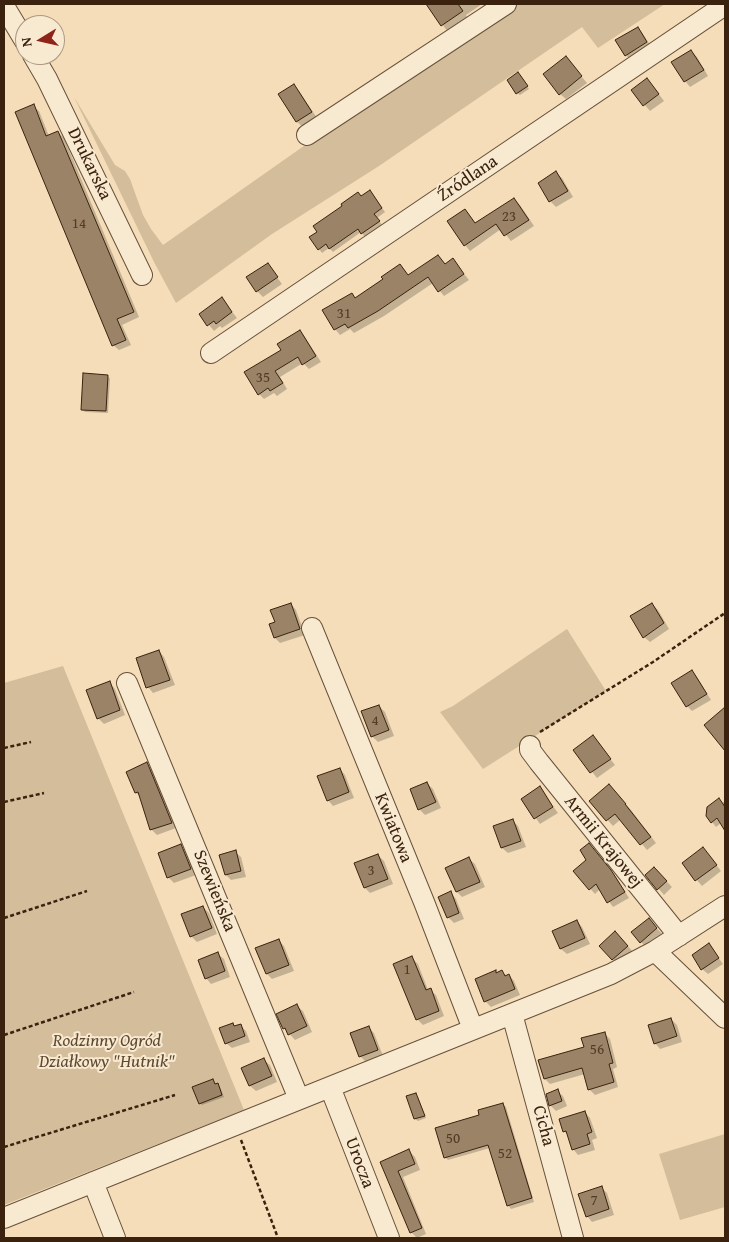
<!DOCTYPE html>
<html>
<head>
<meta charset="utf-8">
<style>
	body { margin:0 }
	#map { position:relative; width:729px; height:1242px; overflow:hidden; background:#f4ddb8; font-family:"Gentium Book Plus",serif }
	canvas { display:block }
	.frame { position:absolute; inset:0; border:5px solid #3a220f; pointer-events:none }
	.north { position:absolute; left:15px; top:15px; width:50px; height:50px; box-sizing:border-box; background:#f8e9d1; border:1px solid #ac9983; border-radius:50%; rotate:261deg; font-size:14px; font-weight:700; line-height:20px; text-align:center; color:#3a220f }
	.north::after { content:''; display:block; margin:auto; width:18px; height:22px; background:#8f2418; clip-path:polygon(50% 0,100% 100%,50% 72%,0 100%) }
</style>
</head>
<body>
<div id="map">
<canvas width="729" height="1242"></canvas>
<div class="frame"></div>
<div class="north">N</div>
</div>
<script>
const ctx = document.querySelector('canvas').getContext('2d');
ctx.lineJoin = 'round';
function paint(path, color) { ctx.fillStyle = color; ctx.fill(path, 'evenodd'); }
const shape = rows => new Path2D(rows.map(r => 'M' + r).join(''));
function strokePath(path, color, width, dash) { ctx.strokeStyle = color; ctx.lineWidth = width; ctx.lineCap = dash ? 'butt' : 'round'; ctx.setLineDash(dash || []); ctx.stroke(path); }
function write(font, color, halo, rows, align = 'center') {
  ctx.font = font + ' "Gentium Book Plus",serif'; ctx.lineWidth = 4; ctx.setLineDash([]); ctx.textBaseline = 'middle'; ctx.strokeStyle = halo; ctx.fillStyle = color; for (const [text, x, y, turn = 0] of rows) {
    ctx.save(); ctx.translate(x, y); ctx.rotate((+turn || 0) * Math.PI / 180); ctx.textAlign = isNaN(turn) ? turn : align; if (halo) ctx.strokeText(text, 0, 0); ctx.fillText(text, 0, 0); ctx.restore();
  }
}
paint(shape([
	[512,4,665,4,598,48,582,27,379,166,272,234,176,303,155,264,74,97,115,165,125,171,130,179,143,215,151,229,163,245,392,84],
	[567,629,606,691,483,769,440,712,453,706],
	[63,666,244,1110,4,1205,4,683],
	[725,1134,725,1207,680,1220,659,1154]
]), '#d4bd9b');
paint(shape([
	[428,4,482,4,466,15,467,17,447,31],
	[638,28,643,34,652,48,631,61,626,55],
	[691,51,697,57,708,76,690,87,685,81],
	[566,58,587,83,566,99,560,94],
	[521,76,529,89,520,95,517,93],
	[294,85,299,91,317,118,303,127,297,122,280,94],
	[652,85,664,101,650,111,632,90],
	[33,106,39,111,49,136,58,132,64,138,139,317,122,325,131,345,119,350,113,345],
	[556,173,562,178,573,197,556,207,550,201,539,183],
	[373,195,385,212,377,218,382,225,365,237,361,232,333,252,329,248,322,253,319,249],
	[514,199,520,205,534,226,511,241,501,229,470,251,465,245,465,211,476,224],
	[438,256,446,265,453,260,469,280,444,296,433,283,384,316,354,333,350,329,340,335,335,329,356,299,385,280,400,266,409,276],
	[267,264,282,284,263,297,257,291],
	[222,299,237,318,222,328,220,326,214,331,200,314],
	[300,331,305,337,321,362,309,369,303,363,280,377,287,389,277,396,274,393,264,399,259,394,283,350],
	[108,376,110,379,108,413,85,412,82,409],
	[291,604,296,610,305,635,280,643,275,638,276,622],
	[652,604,658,610,669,629,650,642,644,637],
	[159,651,164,657,175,685,153,693,148,687],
	[692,671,697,677,711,700,692,711,687,706],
	[110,683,115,689,125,715,104,724,98,718],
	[379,706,385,712,394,736,378,742,372,736],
	[593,737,615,765,597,778,575,750],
	[147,764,152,770,176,828,157,835,151,829,141,797,136,793,127,772],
	[340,769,345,775,354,798,333,806,328,800],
	[427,783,433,789,441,808,425,815,419,809],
	[540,788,558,813,540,824,522,799],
	[614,791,631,810,656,843,647,850,621,819,613,826,591,802],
	[725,801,725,828,721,823,716,827,712,822,722,803],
	[513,821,518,826,526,847,508,853,502,848,495,827],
	[180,845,186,851,196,875,174,883,168,877],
	[594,850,616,877,629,898,613,907,600,889,595,894,574,871,588,860],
	[235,852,241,857,246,877,231,880,226,875],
	[708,854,721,871,702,886,683,864],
	[378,855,384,861,393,884,370,893,365,888],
	[469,859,475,864,485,887,462,897,457,892],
	[654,868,672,887,664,895,647,875],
	[451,893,456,899,464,919,454,923,448,917],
	[203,907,209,913,217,934,197,942,191,936],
	[577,921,582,927,590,944,567,954,561,949,554,932],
	[654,925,662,934,646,947,641,942],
	[621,938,633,952,618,965,613,959],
	[278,940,284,946,294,971,272,979,267,974],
	[709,945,723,964,708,974,702,969],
	[218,954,224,959,230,977,211,984,206,978],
	[412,958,418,964,428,990,430,990,436,995,444,1016,423,1025,417,1019],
	[495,972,497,974,502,972,507,976,509,975,514,981,520,995,491,1007,485,1001],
	[297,1006,303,1011,312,1032,295,1040,284,1028],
	[671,1019,677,1025,682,1042,660,1049,655,1043],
	[240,1025,246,1031,250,1042,232,1048,226,1043,235,1027],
	[368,1027,374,1033,383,1056,366,1062,360,1056],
	[605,1034,610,1039,617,1067,613,1069,618,1087,595,1095,590,1090,585,1074,550,1084,545,1079],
	[264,1060,270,1065,277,1082,256,1091,250,1086,243,1069],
	[212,1080,216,1085,220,1087,224,1097,202,1105,200,1103],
	[557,1091,563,1096,567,1106,556,1111,550,1105],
	[416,1094,418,1097,426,1118,418,1121,415,1119],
	[503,1104,506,1107,534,1202,511,1209,508,1205,490,1148,448,1160,445,1157,481,1116],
	[585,1112,590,1118,597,1138,592,1140,595,1150,578,1155,573,1149,568,1135,564,1131],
	[409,1151,415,1157,420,1170,403,1177,426,1234,417,1238,411,1232,381,1163],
	[601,1187,607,1193,614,1215,592,1222,587,1216]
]), '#0003');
const building = shape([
	[426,4,458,4,463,11,441,26,426,4],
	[638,27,647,42,625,56,615,40,638,27],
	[691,50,704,70,684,82,671,62,691,50],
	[566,56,582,76,559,95,543,74,566,56],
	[518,72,528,86,516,94,507,80,518,72],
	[647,78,659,94,643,106,631,90,647,78],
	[294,84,312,112,296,122,278,94,294,84],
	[34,104,46,136,58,131,134,312,117,319,126,340,112,346,15,112,34,104],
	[556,171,568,191,549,202,538,183,556,171],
	[370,190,382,208,374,214,380,221,361,234,358,229,329,249,326,244,318,250,309,237,317,232,313,226,342,206,341,204,358,192,361,196,370,190],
	[514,198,529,220,504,236,496,224,464,246,447,221,465,209,475,223,514,198],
	[438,255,445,264,453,258,464,274,438,292,428,277,378,311,348,328,345,324,334,330,322,310,352,293,355,298,383,279,381,277,400,264,408,275,438,255],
	[268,263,278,277,256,292,246,277,268,263],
	[222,297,232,312,216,324,214,321,207,326,199,314,222,297],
	[300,330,316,356,302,365,298,357,275,371,283,383,270,391,268,388,258,395,244,372,281,350,277,344,300,330],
	[83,373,108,375,106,411,81,410,83,373],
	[291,603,300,629,274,638,269,624,275,622,270,610,291,603],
	[652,603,664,623,643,638,630,616,652,603],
	[159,650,170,680,146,688,136,658,159,650],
	[692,670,707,694,686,707,671,683,692,670],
	[110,681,120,710,97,719,86,690,110,681],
	[379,705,389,730,371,737,361,711,379,705],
	[725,707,725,751,704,725,725,707],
	[593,735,611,759,590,773,573,750,593,735],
	[147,762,172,823,150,830,138,792,135,793,126,772,147,762],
	[340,768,349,792,327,801,317,776,340,768],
	[427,782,436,802,418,810,410,789,427,782],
	[609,784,626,804,625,804,651,837,640,845,615,814,606,821,589,801,609,784],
	[540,786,553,807,534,819,521,799,540,786],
	[719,798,725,807,725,831,717,818,711,823,706,816,707,807,719,798],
	[513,819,521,841,501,848,493,826,513,819],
	[589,843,611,870,625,892,607,903,596,884,589,890,573,871,586,860,580,850,589,843],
	[181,844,191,869,167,878,158,853,181,844],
	[703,847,717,865,695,881,682,863,703,847],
	[236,850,241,871,225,875,219,855,236,850],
	[378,854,388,879,364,888,354,863,378,854],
	[469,857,480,882,456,892,445,868,469,857],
	[654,867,667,881,657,890,645,875,654,867],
	[451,891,459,913,447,918,438,897,451,891],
	[203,906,212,928,190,937,181,914,203,906],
	[649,918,657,928,640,943,631,932,649,918],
	[577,920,585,938,560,949,552,931,577,920],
	[615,931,628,946,612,960,599,946,615,931],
	[279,939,289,965,266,974,255,948,279,939],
	[709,943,719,958,701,970,692,955,709,943],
	[218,952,225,971,205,979,198,960,218,952],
	[412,956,426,990,431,988,439,1011,416,1020,393,964,412,956],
	[496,970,496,973,502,970,505,976,509,974,515,989,484,1002,475,979,496,970],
	[297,1004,307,1026,288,1035,285,1028,283,1029,276,1014,297,1004],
	[671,1018,677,1036,654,1044,648,1025,671,1018],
	[233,1023,234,1026,241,1024,245,1036,225,1044,219,1028,233,1023],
	[369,1026,378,1050,359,1057,350,1033,369,1026],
	[605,1032,613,1063,609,1064,614,1082,588,1090,582,1068,544,1079,538,1060,584,1047,581,1038,605,1032],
	[264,1058,272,1076,249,1086,241,1068,264,1058],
	[213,1079,215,1084,218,1083,222,1095,199,1104,192,1087,213,1079],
	[558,1089,562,1101,549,1106,546,1094,558,1089],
	[416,1093,425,1116,414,1119,406,1096,416,1093],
	[503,1103,532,1198,507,1206,488,1145,444,1158,435,1128,479,1115,478,1110,503,1103],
	[585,1111,592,1132,587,1134,590,1144,572,1150,566,1131,563,1132,559,1119,585,1111],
	[409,1149,415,1164,398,1171,422,1228,410,1233,380,1162,409,1149],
	[602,1186,609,1209,586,1217,578,1194,602,1186]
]);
paint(building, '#9b8367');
strokePath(building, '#3a220f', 1);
const minor = shape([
	[4,6,25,41],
	[33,55,47,79,142,275],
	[307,135,506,4],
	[211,353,725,5],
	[312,628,424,902,473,1029],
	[127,683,299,1099],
	[530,746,530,750,539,762,679,936],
	[655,951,725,1018],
	[512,1014,573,1238],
	[330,1087,389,1238],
	[93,1182,115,1238],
	[4,1218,611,974,655,951,725,906]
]);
strokePath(minor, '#685139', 22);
strokePath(shape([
	[540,732,653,662,725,613],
	[4,748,31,742],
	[4,802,44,793],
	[4,918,87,891],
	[4,1035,134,992],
	[241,1140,278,1238],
	[4,1147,175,1095]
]), '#3a220f', 2.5, [4, 2.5]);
strokePath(minor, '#f8e9d1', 20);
write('15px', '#523a25', null, [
	["23",509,217],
	["14",79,224],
	["31",344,314],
	["35",263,378],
	["4",375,721],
	["3",371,871],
	["1",407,970],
	["56",597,1050],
	["50",453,1139],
	["52",505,1154],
	["7",594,1201]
]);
write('18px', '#3a220f', '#f8e9d1', [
	["Drukarska",89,164,64],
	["Źródlana",468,179,-34],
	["Kwiatowa",393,828,68],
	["Armii Krajowej",603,842,51],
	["Szewieńska",214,891,68],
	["Cicha",543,1126,75],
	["Urocza",359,1163,69]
]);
write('italic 18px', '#604932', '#f8e9d1', [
	["Rodzinny Ogród",107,1041],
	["Działkowy \"Hutnik\"",107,1062]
]);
</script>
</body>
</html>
